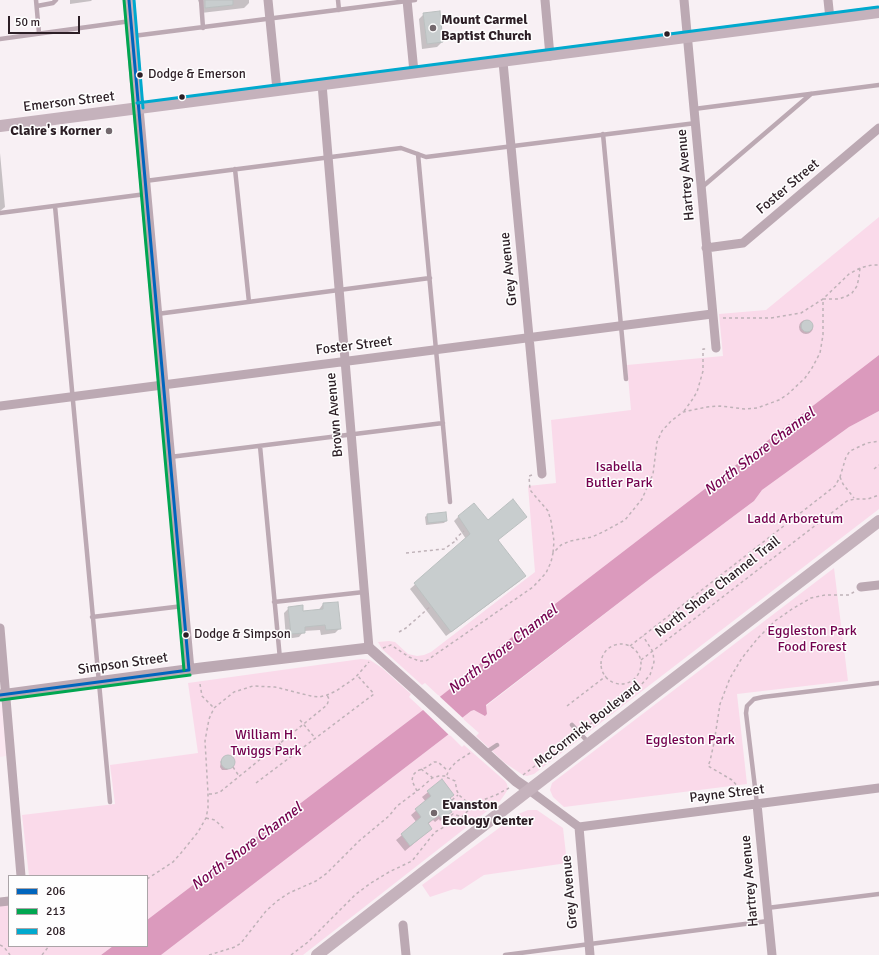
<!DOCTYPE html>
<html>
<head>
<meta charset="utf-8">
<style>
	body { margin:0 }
	#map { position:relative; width:879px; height:955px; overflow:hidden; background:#f8f0f4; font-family:Signika,sans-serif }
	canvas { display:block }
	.legend { position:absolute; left:8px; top:875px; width:140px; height:72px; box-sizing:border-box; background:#fefefe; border:1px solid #aaa4a7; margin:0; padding:5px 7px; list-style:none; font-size:12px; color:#2c1e25 }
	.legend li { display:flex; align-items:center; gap:8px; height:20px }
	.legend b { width:20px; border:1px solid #aaa4a7 }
	.scale { position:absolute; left:8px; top:16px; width:72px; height:18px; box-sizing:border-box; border:2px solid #2c1e25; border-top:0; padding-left:5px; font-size:12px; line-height:14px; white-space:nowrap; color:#2c1e25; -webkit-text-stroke:3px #fefefe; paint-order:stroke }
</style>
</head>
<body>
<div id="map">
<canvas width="879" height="955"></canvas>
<ul class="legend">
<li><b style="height:5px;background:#0065bd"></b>206</li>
<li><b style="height:5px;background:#00a651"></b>213</li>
<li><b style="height:5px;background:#00a9ce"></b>208</li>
</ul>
<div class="scale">50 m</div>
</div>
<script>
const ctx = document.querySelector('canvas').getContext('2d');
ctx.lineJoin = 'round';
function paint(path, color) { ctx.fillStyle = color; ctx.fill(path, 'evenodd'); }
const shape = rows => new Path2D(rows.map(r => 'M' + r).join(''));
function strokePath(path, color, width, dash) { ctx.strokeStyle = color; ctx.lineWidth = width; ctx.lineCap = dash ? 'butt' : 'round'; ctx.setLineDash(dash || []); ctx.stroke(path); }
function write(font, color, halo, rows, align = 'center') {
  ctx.font = font + ' Signika,sans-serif'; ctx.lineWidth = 3; ctx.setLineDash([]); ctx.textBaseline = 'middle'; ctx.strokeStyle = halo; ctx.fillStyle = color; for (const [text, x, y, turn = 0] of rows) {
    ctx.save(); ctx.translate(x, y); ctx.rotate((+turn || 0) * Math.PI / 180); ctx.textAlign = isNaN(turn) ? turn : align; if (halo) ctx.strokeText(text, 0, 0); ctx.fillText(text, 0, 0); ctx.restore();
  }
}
paint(shape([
	[0,695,6,695,11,755,0,757]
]), '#fbe8f1');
paint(shape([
	[879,217,879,355,486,657,474,670,440,697,425,683,422,685,382,649,378,642,389,641,395,642,408,654,417,656,424,655,431,652,535,572,528,486,556,483,551,420,631,410,627,365,723,356,719,314,766,310],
	[879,411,879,509,534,774,527,776,523,775,505,763,476,736,479,733,462,718,471,711,474,710,486,715,487,714,486,706,651,578,754,501,762,490,849,427],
	[834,568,848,681,737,694,747,784,564,807,553,797,550,790,552,783],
	[361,659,370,660,382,668,411,694,409,697,423,710,147,920,147,876,29,876,22,815,115,804,110,765,198,753,188,683],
	[449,734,462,747,464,745,505,781,507,784,508,789,505,794,500,801,303,955,161,955],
	[528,810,537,810,563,828,567,863,484,875,461,890,454,889,430,897,422,885,518,814],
	[9,905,9,946,113,946,101,955,0,955,0,906]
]), '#fadaea');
paint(shape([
	[879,355,879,411,849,427,762,490,754,501,651,578,486,705,487,714,485,716,474,710,471,711,462,718,449,734,161,955,101,955,113,946,147,946,147,920,423,710,474,670,486,657]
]), '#db9abd');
paint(shape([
	[438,695,464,719,450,736,421,708]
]), '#f8f0f4');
paint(shape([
	[70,0,92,0,91,1,70,4],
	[198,0,249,0,249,3,244,8,201,13,200,5],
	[424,14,442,42,437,47,422,49,419,19],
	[0,153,5,207,0,211],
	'799 327a7 7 0 1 1 14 0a7 7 0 1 1-14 0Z',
	[427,515,446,521,444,523,426,525,425,517],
	[459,516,497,540,520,581,446,636,410,589,466,539,454,521],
	[323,604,340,628,335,633,321,635,320,630,304,631,299,637,286,639,284,613,289,608,302,612,318,611],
	[227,756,231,757,234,761,234,765,227,770,222,770,220,767,221,761],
	[442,781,453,803,448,808,451,811,440,821,439,819,435,822,433,820,428,824,431,829,405,851,396,840,417,823,411,815,426,802,422,797]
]), '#0003');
const building = shape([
	[205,0,233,0,233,5,205,8,205,0],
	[440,11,443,42,427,44,423,13,440,11],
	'801 326a6 6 0 1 1 12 0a6 6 0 1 1-12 0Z',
	[513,499,527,517,498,540,526,576,451,632,414,583,470,534,458,516,474,503,488,520,513,499],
	[446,512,447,521,428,523,427,514,446,512],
	[338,602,341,629,326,630,325,625,305,627,305,633,291,634,288,607,303,605,303,611,323,609,323,603,338,602],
	'221 762a7 7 0 1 1 14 0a7 7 0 1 1-14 0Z',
	[442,779,454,795,450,798,454,803,449,807,452,812,446,816,444,815,441,818,439,815,428,823,432,829,410,846,401,834,421,817,415,809,431,796,427,791,442,779]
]);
paint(building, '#c8cdce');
strokePath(building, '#bbc0c0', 1);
strokePath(shape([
	[723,318,771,318,801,313,823,299,849,274,860,268,872,265,879,265],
	[684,411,692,400,697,392,703,371,703,349,706,349],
	[874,469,879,465],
	[532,475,529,476,530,490,548,511,551,521,554,541,553,553],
	[840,477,843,484,854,498],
	[406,553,444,549,457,540,456,538,464,531],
	[399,632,406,628,431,606],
	'601 664a20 20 0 1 1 40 0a20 20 0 1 1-40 0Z',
	[630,646,835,486,840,477,846,457,850,451,867,443,879,441],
	[383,648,391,645,409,657,419,661,426,661,533,587,546,573,551,562,553,553,561,545,570,541,592,537,603,532,625,520,642,499,653,474,657,442,662,431,671,421,683,412,707,407,720,406,745,409,757,408,779,400,788,394,805,378,812,368,820,353,823,335,823,299,839,299,847,296,852,293,857,286,859,277,860,268],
	[641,660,847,501,855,499,868,499,879,495],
	[200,684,202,696,214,708],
	[567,706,606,676],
	[300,720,315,738],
	[585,728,640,686,650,675,654,662,653,652,643,636],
	[279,743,290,757],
	[470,753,456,762,449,770,446,777,455,781,457,791,460,796,466,801,475,803],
	[233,767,239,776],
	[421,769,433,778],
	[523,775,573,737],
	[256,783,374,694,358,676],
	[740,789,732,780,708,766,710,761,714,743,720,704,730,678,742,658,758,638,775,621,792,609,811,598,825,595,849,595,854,592],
	[417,791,412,781,413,775,417,771,427,767,434,762,438,762,448,771],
	[209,794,213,794,220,792,327,705,329,699,327,695],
	[452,800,458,795],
	[206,818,215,820,225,830],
	[446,825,446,819,453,814,462,817],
	[147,879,173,862,181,853,198,832,206,818,208,808,208,793,205,741,209,719,214,708,234,692,253,686,275,687,311,696,319,697,327,695,336,691,355,678,369,662],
	[0,945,4,947,10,955],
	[42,955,49,946],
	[209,955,235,947,241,943,266,911,277,901,289,893,316,881,327,873,359,841,389,816,397,806,421,788,432,778,439,776,446,776],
	[291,955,308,942,356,894,371,883,389,872,412,861,435,832,462,817,475,803,496,795,509,788]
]), '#bfb2b8', 1.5, [3, 3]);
strokePath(shape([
	[36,0,39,33],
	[201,0,203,28],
	[338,0,339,10],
	[37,6,53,3,56,0],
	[133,36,415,0],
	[0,39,131,21],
	[694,109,879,85],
	[603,134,626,379],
	[418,154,450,502],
	[235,169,249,302],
	[145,181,401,148,426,157,696,123],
	[701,188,811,94],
	[55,206,110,802],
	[0,213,146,194],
	[157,314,430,278],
	[260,446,280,659],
	[170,457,443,423],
	[274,602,364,592],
	[92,617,183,606],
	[572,725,589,743],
	[485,753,497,745],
	[757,804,746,713,747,706,754,699,763,697,879,683],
	[767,908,879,894],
	[505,955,768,921]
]), '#bca9b3', 4.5);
strokePath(shape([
	[268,0,277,90],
	[407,0,414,72],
	[545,0,550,56],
	[684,0,716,348],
	[828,0,830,19],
	[503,62,542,474],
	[322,84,369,648],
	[706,248,743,243,879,128],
	[0,406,712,314],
	[861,587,879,585],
	[0,628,21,876],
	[529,790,579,827],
	[757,804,772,955],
	[579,827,879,788],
	[579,827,590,955],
	[0,902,9,901],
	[403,925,406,955]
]), '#bca9b3', 9);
strokePath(shape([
	[138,108,189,670],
	[0,695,201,668,369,648,416,690,516,781,529,790]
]), '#bca9b3', 11);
strokePath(shape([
	[129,0,138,108],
	[0,126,879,12],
	[317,955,529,790,879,521]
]), '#c5b2bc', 12);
strokePath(shape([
	[129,0,189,670],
	[0,695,189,670]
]), '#0065bd', 3);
strokePath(shape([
	[124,0,184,670],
	[1,700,190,675]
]), '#00a651', 3);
strokePath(shape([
	[134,0,143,108],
	[137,103,878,7]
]), '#00a9ce', 3);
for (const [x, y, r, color] of [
	[433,28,4,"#73686d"],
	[667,34,3.5,"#2c1e25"],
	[140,75,3.5,"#2c1e25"],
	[182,97,3.5,"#2c1e25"],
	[109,131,4,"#73686d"],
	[186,635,3.5,"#2c1e25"],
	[434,813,4,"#73686d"]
]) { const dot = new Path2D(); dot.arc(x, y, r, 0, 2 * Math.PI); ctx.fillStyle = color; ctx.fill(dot); strokePath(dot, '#fefefe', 1.5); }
write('13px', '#2c1e25', '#fefefe', [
	["Dodge & Emerson",148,75],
	["Dodge & Simpson",194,635]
], 'left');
write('bold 14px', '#2c1e25', '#fefefe', [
	["Mount Carmel",441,20],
	["Baptist Church",441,36],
	["Claire's Korner",101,131,"right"],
	["Evanston",442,805],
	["Ecology Center",442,821]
], 'left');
write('14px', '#2c1e25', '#fefefe', [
	["Emerson Street",69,102,-7],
	["Hartrey Avenue",686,175,-95],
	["Foster Street",788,187,-40],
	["Grey Avenue",509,269,-96],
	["Foster Street",354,346,-7],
	["Brown Avenue",335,415,-95],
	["North Shore Channel Trail",718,587,-38],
	["Simpson Street",123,664,-8],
	["McCormick Boulevard",588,725,-38],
	["Payne Street",727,794,-7],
	["Hartrey Avenue",750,881,-95],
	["Grey Avenue",570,892,-95]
]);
write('14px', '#73004e', '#fefefe', [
	["Isabella",619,467],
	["Butler Park",619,483],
	["Ladd Arboretum",795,519],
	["Eggleston Park",812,631],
	["Food Forest",812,647],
	["William H.",266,735],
	["Twiggs Park",266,751],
	["Eggleston Park",690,740]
]);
write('italic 15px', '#760350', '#fefefe', [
	["North Shore Channel",760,452,-37],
	["North Shore Channel",503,650,-38],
	["North Shore Channel",247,847,-37]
]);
</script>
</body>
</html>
